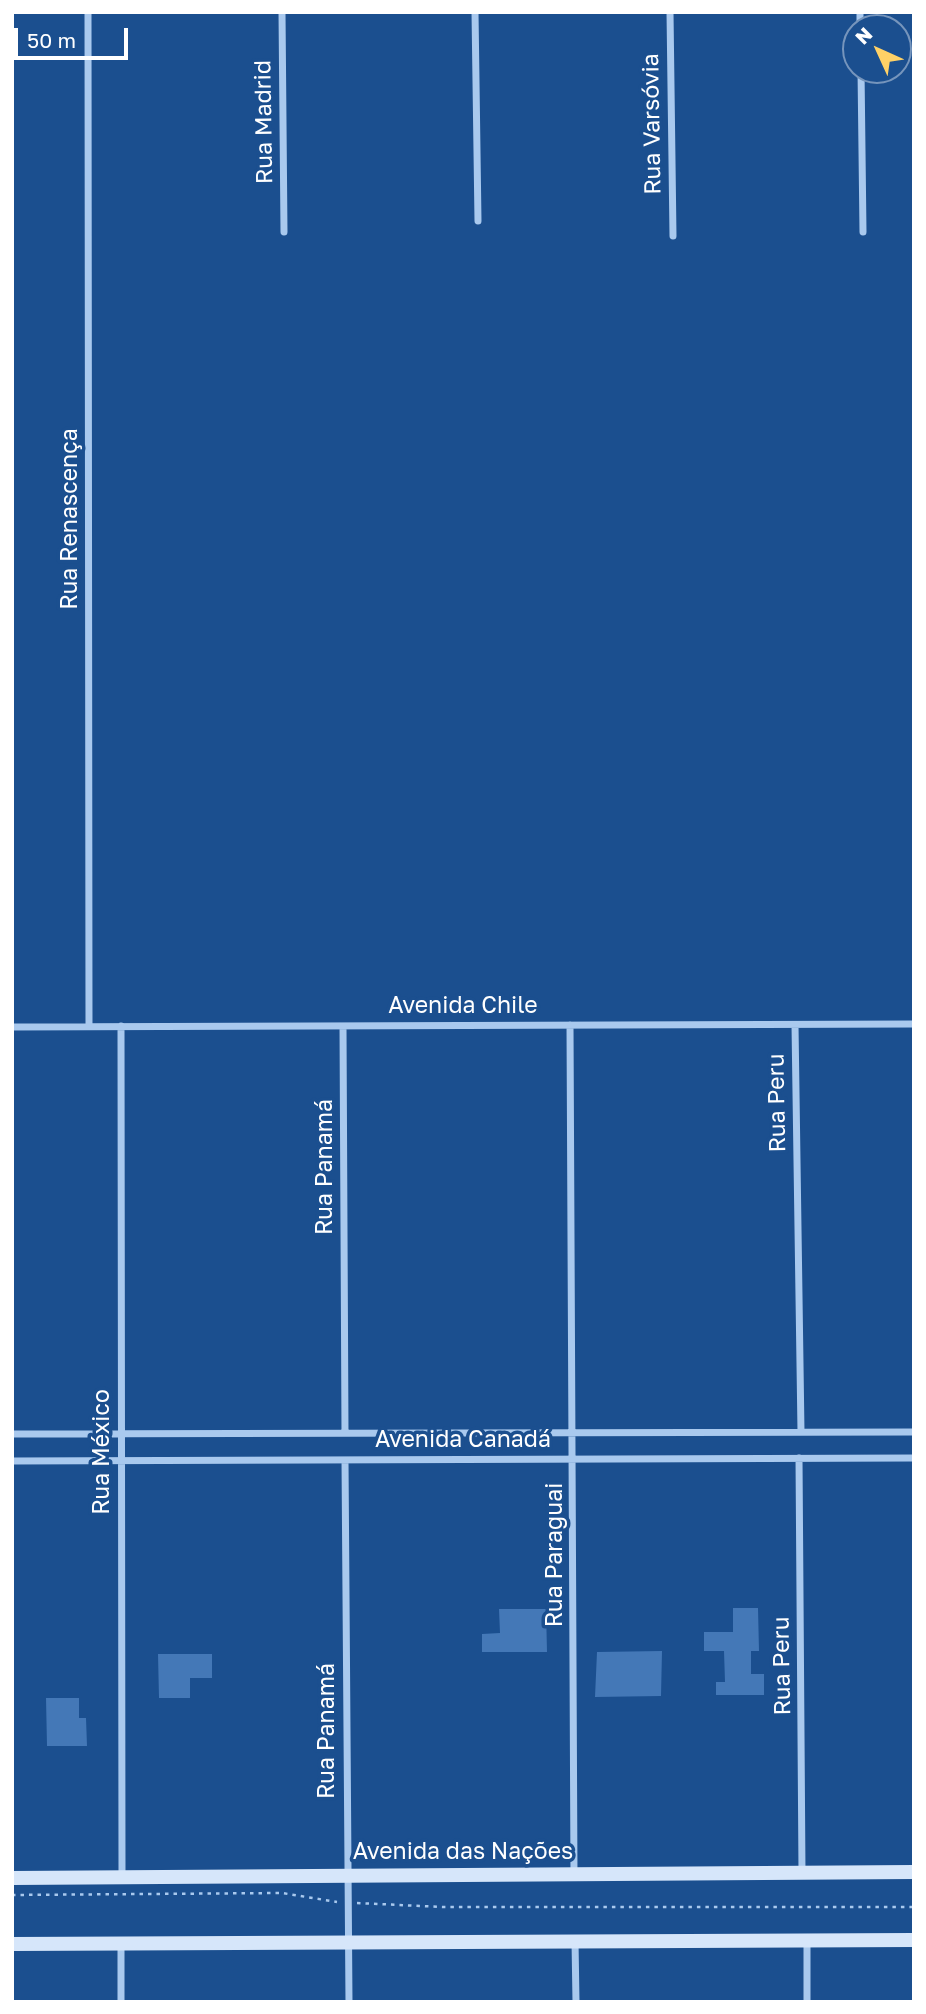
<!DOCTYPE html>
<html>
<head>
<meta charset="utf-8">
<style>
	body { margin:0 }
	#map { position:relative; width:926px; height:2014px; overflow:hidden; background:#1b4f8f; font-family:"Golos Text",sans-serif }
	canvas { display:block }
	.frame { position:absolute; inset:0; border:14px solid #fff; pointer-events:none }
	.north { position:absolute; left:842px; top:14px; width:70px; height:70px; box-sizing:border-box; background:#1b4f8f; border:2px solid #7695bc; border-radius:50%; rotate:315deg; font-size:19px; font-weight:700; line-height:28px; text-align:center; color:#fff }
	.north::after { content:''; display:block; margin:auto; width:24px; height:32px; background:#ffd166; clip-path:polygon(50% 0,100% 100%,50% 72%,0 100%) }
	.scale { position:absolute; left:14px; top:28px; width:114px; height:32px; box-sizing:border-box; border:4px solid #fff; border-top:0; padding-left:9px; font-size:21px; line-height:24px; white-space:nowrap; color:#fff; -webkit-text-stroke:5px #1b4f8f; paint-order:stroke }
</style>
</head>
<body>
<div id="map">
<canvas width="926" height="2014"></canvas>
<div class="frame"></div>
<div class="north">N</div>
<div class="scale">50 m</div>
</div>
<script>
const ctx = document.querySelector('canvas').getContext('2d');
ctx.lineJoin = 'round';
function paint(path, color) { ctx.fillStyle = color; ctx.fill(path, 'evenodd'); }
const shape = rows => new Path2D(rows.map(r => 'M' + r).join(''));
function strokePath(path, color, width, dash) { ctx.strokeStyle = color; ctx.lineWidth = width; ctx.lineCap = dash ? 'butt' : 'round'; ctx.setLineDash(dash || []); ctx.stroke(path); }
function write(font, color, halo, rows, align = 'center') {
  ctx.font = font + ' "Golos Text",sans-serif'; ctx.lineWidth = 7; ctx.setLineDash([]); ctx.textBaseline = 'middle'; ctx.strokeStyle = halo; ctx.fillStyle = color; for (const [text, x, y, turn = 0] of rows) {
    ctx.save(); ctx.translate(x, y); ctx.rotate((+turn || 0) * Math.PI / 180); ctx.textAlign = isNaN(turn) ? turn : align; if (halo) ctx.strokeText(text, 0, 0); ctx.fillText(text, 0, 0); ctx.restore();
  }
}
paint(shape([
	[733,1608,758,1608,759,1651,751,1651,751,1674,764,1674,764,1695,716,1695,716,1682,725,1682,724,1651,704,1651,704,1632,733,1632],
	[499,1609,546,1609,547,1652,482,1652,482,1634,500,1633],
	[662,1651,661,1696,595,1697,597,1652],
	[158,1654,212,1654,212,1678,190,1678,190,1698,159,1698],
	[46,1698,79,1698,79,1718,86,1718,87,1746,47,1746]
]), '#4478b7');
strokePath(shape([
	[12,1895,282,1893,337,1902],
	[357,1903,442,1907,914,1907]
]), '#a9c9ee', 2.5, [3.5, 5]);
strokePath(shape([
	[88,12,89,1026],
	[282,12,284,232],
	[475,12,478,221],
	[670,12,673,236],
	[860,12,860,28],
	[861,70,863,232],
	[570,1025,574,1874],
	[795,1025,801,1432],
	[121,1026,122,1877],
	[343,1026,345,1433],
	[12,1027,914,1024],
	[12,1434,914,1432],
	[799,1458,802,1872],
	[345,1460,349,2002],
	[12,1461,914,1458],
	[807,1940,807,2002],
	[575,1941,576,2002],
	[121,1943,121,2002]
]), '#a9c9ee', 7);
strokePath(shape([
	[12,1878,914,1872],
	[12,1944,914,1940]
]), '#d6e6fa', 14);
write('23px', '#fff', '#1b4f8f', [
	["Rua Madrid",264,122,-91],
	["Rua Varsóvia",652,124,-91],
	["Rua Renascença",70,519,-90],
	["Avenida Chile",463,1006],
	["Rua Peru",777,1103,-91],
	["Rua Panamá",325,1167,-90],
	["Avenida Canadá",463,1440],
	["Rua México",102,1452,-90],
	["Rua Paraguai",555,1555,-90],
	["Rua Peru",782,1666,-91],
	["Rua Panamá",327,1731,-90],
	["Avenida das Nações",463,1852]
]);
</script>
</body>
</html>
